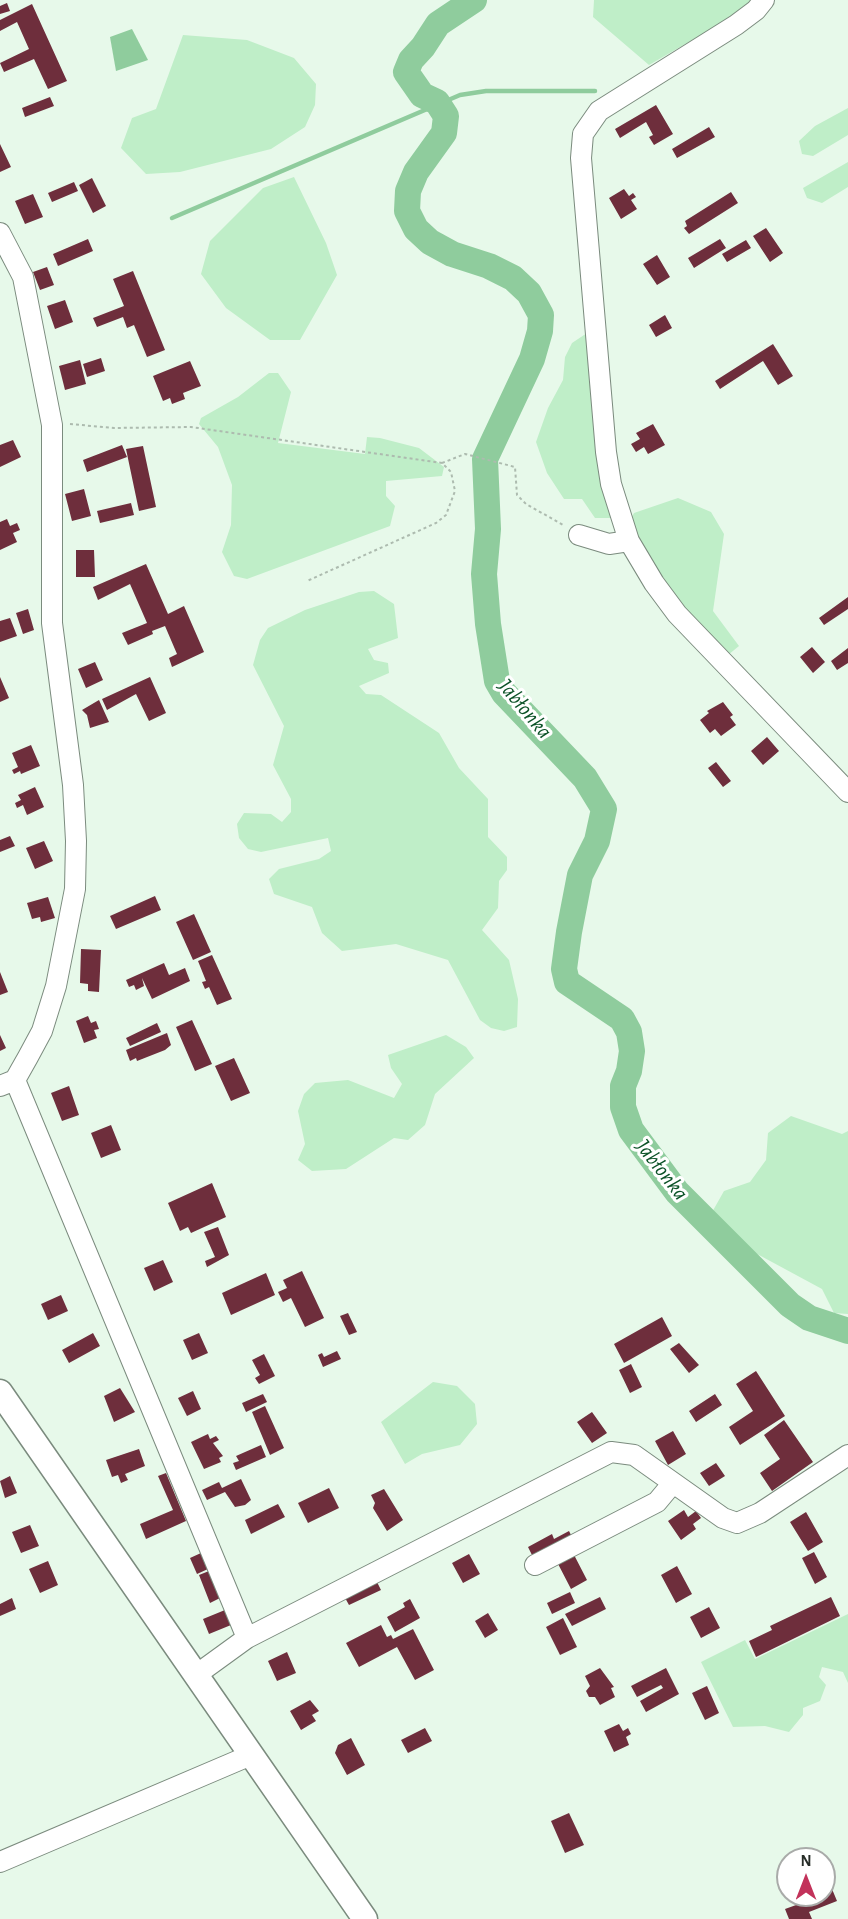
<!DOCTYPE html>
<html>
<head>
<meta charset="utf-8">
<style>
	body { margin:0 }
	#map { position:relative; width:848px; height:1919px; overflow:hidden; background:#e7f9ea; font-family:"Alegreya Sans",sans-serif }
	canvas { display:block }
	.north { position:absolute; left:776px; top:1847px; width:60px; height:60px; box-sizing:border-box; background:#fff; border:2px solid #a9aba9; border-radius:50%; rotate:0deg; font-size:16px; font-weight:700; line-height:24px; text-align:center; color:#272d28 }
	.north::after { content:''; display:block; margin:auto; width:21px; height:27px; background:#c2325a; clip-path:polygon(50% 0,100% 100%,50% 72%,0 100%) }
</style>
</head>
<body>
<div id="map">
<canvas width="848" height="1919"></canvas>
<div class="north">N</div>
</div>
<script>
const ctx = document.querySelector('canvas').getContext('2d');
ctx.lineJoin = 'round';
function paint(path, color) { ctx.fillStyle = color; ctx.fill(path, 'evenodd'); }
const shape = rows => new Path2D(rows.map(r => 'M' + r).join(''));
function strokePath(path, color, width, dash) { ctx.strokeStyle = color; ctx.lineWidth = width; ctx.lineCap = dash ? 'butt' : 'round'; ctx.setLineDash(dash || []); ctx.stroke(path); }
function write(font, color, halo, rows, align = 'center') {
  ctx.font = font + ' "Alegreya Sans",sans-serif'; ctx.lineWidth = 6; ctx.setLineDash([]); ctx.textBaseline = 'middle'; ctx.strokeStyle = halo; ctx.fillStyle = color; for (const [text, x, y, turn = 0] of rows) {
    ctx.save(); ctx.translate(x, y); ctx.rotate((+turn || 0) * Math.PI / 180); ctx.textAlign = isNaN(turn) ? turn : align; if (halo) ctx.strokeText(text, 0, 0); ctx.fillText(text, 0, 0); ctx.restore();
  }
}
paint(shape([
	[594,0,751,0,744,10,649,65,593,17],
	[183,35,247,40,294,58,316,84,315,105,305,127,271,149,180,172,146,174,121,148,132,118,156,109],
	[848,108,848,135,813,156,802,154,799,141,815,126],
	[848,162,848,187,822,203,807,198,803,188],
	[294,177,326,243,337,275,300,340,270,340,226,308,201,274,210,241,263,188],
	[587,333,610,508,611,518,595,518,582,499,564,499,547,473,536,442,548,408,563,380,565,357,572,343],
	[269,373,278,373,291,392,278,443,365,454,367,437,380,438,419,448,444,467,442,476,386,481,386,496,395,506,390,526,247,579,234,576,222,552,231,525,232,485,218,447,199,424,201,418,238,397],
	[678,498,711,512,724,534,713,611,739,646,728,655,681,614,627,526,634,513],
	[374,591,394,604,398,638,368,649,374,660,388,663,389,673,359,686,366,694,381,695,439,733,459,768,488,799,488,837,507,857,507,870,499,881,498,908,482,930,509,960,518,999,517,1027,504,1031,491,1028,480,1020,448,960,396,944,342,951,322,933,312,907,274,894,269,879,279,869,319,859,331,851,328,838,261,852,248,849,239,838,237,824,244,813,271,814,282,822,291,812,291,799,273,765,284,726,253,665,260,640,268,628,305,610,359,592],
	[446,1035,466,1047,474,1058,435,1094,425,1125,408,1140,394,1138,346,1169,312,1171,298,1160,305,1144,298,1111,304,1094,315,1083,348,1080,394,1098,402,1084,391,1068,388,1055],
	[791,1116,842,1134,848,1131,848,1314,834,1313,822,1289,746,1248,711,1214,724,1191,750,1182,766,1160,768,1133],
	[433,1382,457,1386,475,1404,477,1424,460,1445,422,1454,405,1464,381,1422],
	[848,1614,848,1683,843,1672,822,1667,819,1677,826,1685,820,1701,803,1708,803,1715,789,1732,765,1726,733,1727,701,1662,745,1640,755,1659]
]), '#bfeec8');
paint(shape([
	[132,29,148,60,116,71,110,37]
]), '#8fcc9d');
strokePath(shape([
	[172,218,460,95,486,91,595,91]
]), '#8fcc9d', 4.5);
strokePath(shape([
	[474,0,438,24,423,47,411,60,406,72,422,95,437,102,446,116,444,133,416,172,408,191,407,211,416,229,430,242,452,254,489,266,513,278,529,293,541,315,540,331,532,359,485,459,488,529,484,574,488,624,497,681,504,693,585,778,604,809,597,841,580,875,569,932,564,969,567,982,622,1019,629,1032,632,1051,629,1071,623,1086,623,1107,631,1130,677,1192,790,1305,809,1318,848,1331]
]), '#8fcc9d', 26);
paint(shape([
	[7,3,10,11,0,14,0,6],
	[32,4,67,81,48,89,34,59,4,72,0,63,29,49,17,22,0,31,0,20],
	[50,97,54,106,25,117,22,108],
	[656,105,673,134,654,145,649,137,653,135,646,122,620,138,615,129],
	[709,127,715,137,677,158,672,149],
	[0,144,11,167,0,172],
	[92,178,106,206,93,213,79,185],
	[74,182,78,191,52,202,48,193],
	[624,189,629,196,633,193,636,197,631,200,637,209,621,219,609,198],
	[731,192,738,203,689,234,684,228,687,226,685,221],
	[33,194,43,217,25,224,15,201],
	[766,228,783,253,770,262,753,236],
	[88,239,93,251,58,266,53,254],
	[720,239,726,248,694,268,688,258],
	[746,240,751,248,727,262,722,254],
	[657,255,670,277,657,285,643,264],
	[47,267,54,285,40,290,33,272],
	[133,271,165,350,147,357,134,325,127,328,123,317,97,327,93,318,124,306,113,279],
	[65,300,73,322,55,329,47,306],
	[665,315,672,328,656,337,649,325],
	[773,344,793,376,778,385,763,361,720,389,715,381],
	[101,358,105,371,87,377,83,364],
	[80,360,86,384,65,390,59,366],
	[190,361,201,386,183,393,185,399,172,404,170,398,163,401,153,376],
	[653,424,665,445,648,454,644,447,636,452,631,444,640,439,636,433],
	[13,440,21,457,0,467,0,445],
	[122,445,127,457,87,472,83,460],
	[143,446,156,507,139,511,126,449],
	[84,489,91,516,72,521,65,494],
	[131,503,134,515,100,523,97,511],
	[7,519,10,526,17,523,20,530,13,533,17,542,0,550,0,522],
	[76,550,94,550,95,577,76,577],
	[146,564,168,614,184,606,204,652,172,667,169,658,177,654,165,626,152,631,153,634,128,645,122,633,147,623,130,584,98,600,93,587],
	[848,597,848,609,824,625,819,618],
	[28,609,34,630,23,634,16,613],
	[10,618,17,636,0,642,0,621],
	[812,647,825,662,813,673,800,657],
	[848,648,848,663,837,670,831,661],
	[95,662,103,680,86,688,78,669],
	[0,677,9,698,0,702],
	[150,677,166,713,149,721,136,694,107,710,102,699],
	[99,700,109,722,90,728,87,715,82,710],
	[723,702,733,715,730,717,736,725,721,736,715,729,710,733,700,720,709,713,707,711],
	[767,737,779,751,763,765,751,751],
	[31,745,40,766,21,774,20,771,14,774,12,770,18,767,12,753],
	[716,762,731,781,723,787,708,768],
	[35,787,44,807,27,815,23,805,17,808,15,803,21,800,18,795],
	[10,836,15,846,0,852,0,840],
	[44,841,53,861,35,869,26,848],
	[155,896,161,910,116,929,110,916],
	[48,897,55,918,41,922,40,917,32,919,27,903],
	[194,914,211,952,193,960,176,922],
	[81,949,101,950,99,992,88,991,88,984,80,983],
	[212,955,232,999,217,1005,209,987,205,989,202,982,206,981,198,961],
	[164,963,169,975,185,968,190,981,152,999,142,978,144,986,136,990,134,985,129,987,126,980],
	[0,972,8,992,0,995],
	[88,1016,91,1023,96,1021,99,1029,94,1030,97,1038,84,1043,76,1021],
	[192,1020,212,1064,195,1071,176,1027],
	[157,1023,161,1032,130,1046,126,1038],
	[167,1033,171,1045,165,1050,137,1061,136,1058,130,1061,126,1050],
	[0,1035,6,1048,0,1051],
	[234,1058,250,1093,231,1101,215,1066],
	[69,1086,79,1115,62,1121,51,1093],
	[111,1125,121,1150,101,1158,91,1133],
	[212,1183,226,1217,191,1233,188,1227,180,1231,168,1203],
	[218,1227,229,1255,207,1267,205,1261,215,1257,204,1232],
	[163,1260,173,1282,154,1291,144,1268],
	[302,1271,324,1318,305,1327,291,1298,283,1302,278,1292,287,1288,283,1280],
	[266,1273,275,1295,231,1315,222,1293],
	[61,1295,68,1311,48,1320,41,1304],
	[348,1313,357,1332,349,1335,340,1316],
	[662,1317,672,1336,624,1363,614,1344],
	[93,1333,100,1346,69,1363,62,1350],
	[199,1333,208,1353,192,1360,183,1340],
	[679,1343,699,1365,689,1373,670,1349],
	[337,1351,341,1359,323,1367,318,1355,322,1353,324,1357],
	[264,1354,275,1376,259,1384,255,1378,260,1375,252,1360],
	[631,1364,642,1387,630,1393,619,1370],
	[756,1371,785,1416,740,1445,729,1427,753,1411,736,1384],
	[120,1388,135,1412,114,1422,104,1396],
	[193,1391,201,1409,187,1416,178,1398],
	[263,1394,267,1402,246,1412,242,1403],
	[715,1394,722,1405,696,1422,689,1411],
	[265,1406,284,1448,270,1455,252,1412],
	[592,1412,607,1433,592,1443,577,1422],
	[784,1420,813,1462,772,1491,760,1473,780,1459,764,1435],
	[673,1431,686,1454,668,1465,655,1441],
	[208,1434,210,1439,216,1436,219,1440,213,1443,223,1456,219,1458,221,1462,204,1469,191,1442],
	[261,1445,266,1457,236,1470,233,1463,239,1461,236,1456],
	[139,1449,145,1466,125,1474,128,1480,121,1483,118,1475,112,1477,106,1460],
	[716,1463,725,1476,709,1486,700,1473],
	[166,1473,186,1521,146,1539,140,1524,173,1510,158,1476],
	[10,1476,17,1493,5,1498,0,1481],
	[241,1479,251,1500,245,1505,235,1507,225,1492,207,1500,202,1490,219,1482,222,1488],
	[329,1488,339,1508,308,1523,298,1503],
	[384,1489,403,1520,387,1531,373,1508,375,1503,371,1495],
	[278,1504,285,1517,251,1534,245,1520],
	[684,1510,688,1517,696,1511,701,1518,693,1524,696,1529,681,1540,668,1521],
	[806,1512,823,1542,808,1551,790,1522],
	[30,1525,39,1546,21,1553,12,1532],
	[569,1531,573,1539,534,1559,528,1547,552,1534,554,1539],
	[572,1551,587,1580,571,1589,556,1560],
	[814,1552,827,1577,815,1584,802,1558],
	[201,1553,208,1569,197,1574,190,1558],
	[469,1554,480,1574,463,1583,452,1563],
	[48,1561,58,1585,40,1593,29,1569],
	[677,1566,692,1594,676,1603,661,1575],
	[209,1571,220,1598,210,1603,199,1575],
	[376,1580,381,1590,349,1605,344,1596],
	[570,1592,575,1603,552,1614,547,1603],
	[600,1597,606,1609,572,1626,565,1614],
	[831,1597,840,1616,756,1657,749,1641,772,1630,770,1626],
	[12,1598,16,1609,0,1616,0,1604],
	[410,1599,420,1618,395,1632,387,1617,405,1607,403,1603],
	[709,1607,720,1628,701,1638,690,1617],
	[225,1610,231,1625,209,1634,203,1619],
	[488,1613,498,1630,485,1638,475,1621],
	[563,1618,577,1647,560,1655,546,1627],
	[381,1625,387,1637,391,1635,393,1639,413,1629,434,1670,415,1680,397,1647,359,1667,346,1643],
	[287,1652,296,1673,277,1681,268,1661],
	[600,1668,614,1687,611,1688,615,1697,600,1705,595,1697,589,1697,586,1691,590,1686,585,1676],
	[666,1668,679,1694,646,1712,640,1701,663,1688,661,1685,637,1697,631,1686],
	[707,1686,719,1713,705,1720,692,1693],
	[310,1700,319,1711,312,1715,316,1721,301,1730,290,1711],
	[619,1724,623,1731,628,1728,631,1734,626,1737,629,1745,614,1752,604,1731],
	[425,1728,432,1741,408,1753,401,1740],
	[351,1738,365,1765,347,1775,335,1753,338,1745],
	[569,1813,584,1845,565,1853,551,1821],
	[824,1864,830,1878,824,1881],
	[832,1889,837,1901,809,1912,812,1919,789,1919,785,1909,824,1895]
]), '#6e2e3c');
const minor = shape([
	[764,0,756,10,736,25,599,111,583,134,581,158,606,452,611,484,629,541,654,583,677,614,848,792],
	[0,233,23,277,52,425,52,623,73,785,76,841,75,889,56,986,42,1031,28,1057,15,1080,0,1086],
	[579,535,609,544,629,541],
	[15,1080,247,1638],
	[535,1565,657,1502,672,1484],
	[196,1675,247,1638,611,1452,634,1455,723,1518,737,1523,760,1513,848,1455],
	[0,1862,251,1755]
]);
const major = shape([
	[0,1392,365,1919]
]);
strokePath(minor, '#7b8b7e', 22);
strokePath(major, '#7b8b7e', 27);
strokePath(shape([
	[70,424,114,428,191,427,442,463,451,472,455,491,446,515,436,523,307,581],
	[442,463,465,454,515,467,517,495,526,504,565,526]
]), '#adbbaf', 2, [3, 3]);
strokePath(minor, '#fff', 20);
strokePath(major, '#fff', 24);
write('italic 22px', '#0c5328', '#fff', [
	["Jabłonka",525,709,50],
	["Jabłonka",662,1170,52]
]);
</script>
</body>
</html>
